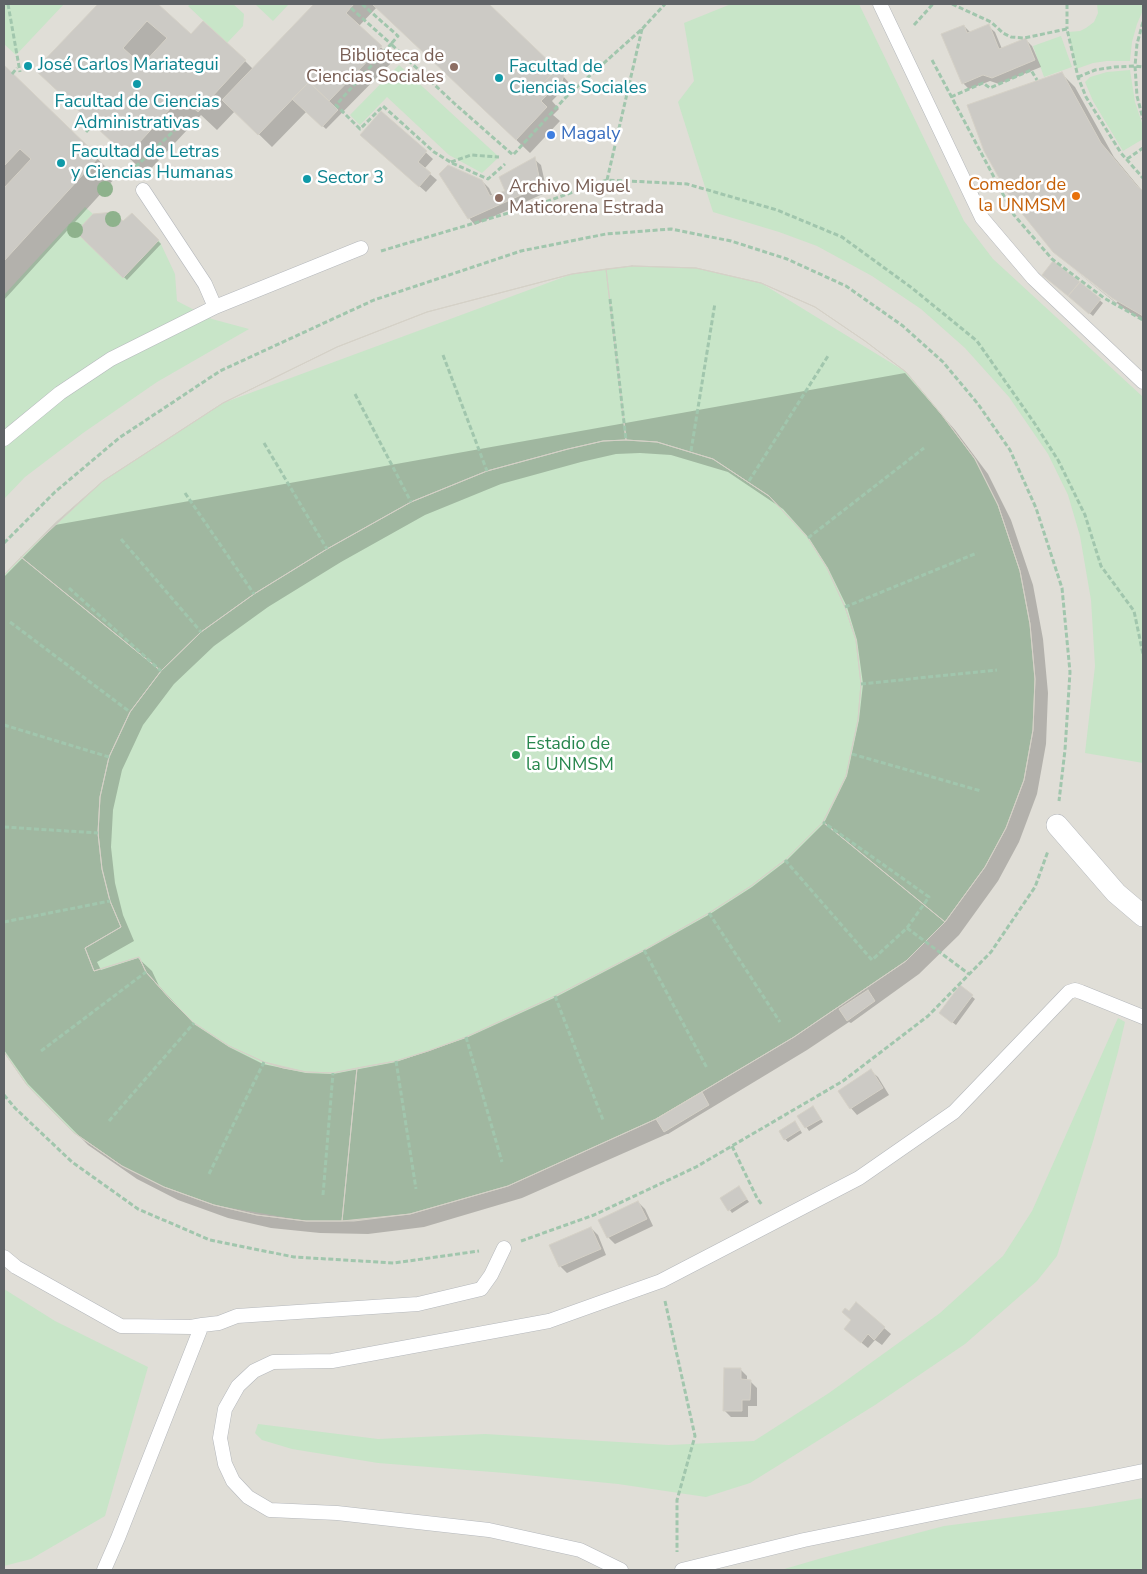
<!DOCTYPE html>
<html>
<head>
<meta charset="utf-8">
<style>
	body { margin:0 }
	#map { position:relative; width:1147px; height:1574px; overflow:hidden; background:#f0efe9; font-family:"Nunito Sans",sans-serif }
	canvas { display:block }
	.frame { position:absolute; inset:0; border:5px solid #606367; pointer-events:none }
</style>
</head>
<body>
<div id="map">
<canvas width="1147" height="1574"></canvas>
<div class="frame"></div>
</div>
<script>
const ctx = document.querySelector('canvas').getContext('2d');
ctx.lineJoin = 'round';
function paint(path, color) { ctx.fillStyle = color; ctx.fill(path, 'evenodd'); }
const shape = rows => new Path2D(rows.map(r => 'M' + r).join(''));
function strokePath(path, color, width, dash) { ctx.strokeStyle = color; ctx.lineWidth = width; ctx.lineCap = dash ? 'butt' : 'round'; ctx.setLineDash(dash || []); ctx.stroke(path); }
function write(font, color, halo, rows, align = 'center') {
  ctx.font = font + ' "Nunito Sans",sans-serif'; ctx.lineWidth = 5; ctx.setLineDash([]); ctx.textBaseline = 'middle'; ctx.strokeStyle = halo; ctx.fillStyle = color; for (const [text, x, y, turn = 0] of rows) {
    ctx.save(); ctx.translate(x, y); ctx.rotate((+turn || 0) * Math.PI / 180); ctx.textAlign = isNaN(turn) ? turn : align; if (halo) ctx.strokeText(text, 0, 0); ctx.fillText(text, 0, 0); ctx.restore();
  }
}
paint(shape([
	[4,4,1143,4,1143,1570,4,1570]
]), '#e0ded7');
paint(shape([
	[4,4,64,4,16,55,4,44],
	[191,4,233,4,244,14,243,26,227,43,188,6],
	[255,4,289,4,273,21],
	[731,4,859,4,964,221,993,259,1143,397,1143,763,1085,753,1095,666,1091,600,1080,536,1068,495,1048,454,1009,397,965,348,921,309,872,276,817,246,779,232,713,212,678,102,694,81,684,23],
	[1097,4,1143,4,1143,10,1137,24,1132,42,1130,61,1107,61,1093,63,1076,69,1068,32,1080,31,1086,28,1094,22,1098,13],
	[1061,36,1072,67,1044,77,1033,46],
	[399,65,499,157,482,173,449,155,387,97,360,125,350,115],
	[1130,70,1135,102,1143,126,1143,139,1123,151,1093,101,1085,82,1090,77,1107,72],
	[85,207,93,214,76,232,123,278,159,240,175,274,177,301,212,319,249,329,157,382,83,433,25,477,4,499,4,295],
	[632,266,696,268,761,283,906,372,942,415,975,459,998,505,1020,571,1030,624,1035,679,1033,730,1024,780,1006,828,985,867,945,922,906,961,794,1037,656,1119,508,1186,410,1214,354,1221,306,1221,214,1205,164,1187,122,1166,73,1132,27,1085,4,1052,4,575,54,524,103,481,223,403,572,274],
	[1118,1018,1125,1022,1118,1052,1094,1138,1057,1256,1037,1281,965,1344,875,1405,750,1483,706,1497,618,1484,505,1473,378,1463,292,1449,262,1440,255,1433,258,1424,378,1439,485,1434,669,1445,754,1441,829,1393,940,1313,1003,1256,1032,1211],
	[4,1289,55,1321,148,1367,105,1516,31,1559,4,1566],
	[1143,1498,1143,1570,781,1570,822,1558,944,1526,1090,1507]
]), '#c8e5c8');
paint(shape([
	[99,4,156,4,191,36,245,61,253,69,315,4,487,4,563,76,569,83,552,101,559,109,553,115,560,121,530,153,377,7,359,26,394,60,326,129,307,111,272,147,235,111,217,130,201,115,146,174,37,70],
	[964,26,971,33,988,26,995,32,1002,49,1026,40,1032,46,1041,67,999,84,990,81,969,89,963,83],
	[4,67,116,177,4,300],
	[1062,74,1075,87,1114,157,1143,192,1143,320,1127,311,1068,265,1116,303,1118,301],
	[382,113,433,159,424,169,437,180,426,192,368,141],
	[534,159,541,165,547,192,475,225,469,218,482,181,489,188,493,197,507,192],
	[132,215,161,244,127,280,78,232,123,223],
	[1053,263,1103,303,1093,316,1047,278],
	[905,373,955,430,988,474,1011,520,1033,585,1043,639,1048,693,1046,744,1037,794,1019,842,998,881,959,935,919,974,851,1023,849,1022,807,1050,668,1134,667,1134,522,1198,424,1227,368,1234,320,1233,271,1228,228,1218,178,1200,137,1179,88,1145,28,1084,4,1050,4,577,55,525],
	[640,453,671,455,728,472,783,509,809,538,828,568,847,607,857,640,863,684,859,720,847,776,824,823,786,861,752,887,710,914,644,951,556,997,466,1038,396,1062,333,1074,306,1073,263,1064,229,1047,194,1024,159,986,152,971,138,958,101,970,97,962,134,941,123,915,115,883,111,847,113,810,122,770,143,725,174,684,214,646,268,607,341,562,425,515,501,484,581,462,616,454],
	[960,987,975,999,956,1025,943,1015],
	[871,1071,878,1077,889,1095,857,1115,851,1108,840,1091],
	[813,1107,823,1122,809,1131,799,1116],
	[797,1125,802,1133,788,1142,785,1139],
	[741,1191,749,1202,732,1213,722,1199],
	[638,1202,645,1209,653,1226,615,1244,608,1237],
	[591,1228,598,1235,606,1255,567,1273,560,1266],
	[856,1304,891,1334,882,1345,875,1340,868,1348,852,1335,852,1320,849,1313],
	[741,1370,747,1376,747,1381,750,1381,757,1388,757,1406,748,1406,748,1417,731,1417,724,1410]
]), '#0003');
const building = shape([
	[98,4,158,4,191,34,203,21,246,60,198,112,181,97,127,156,35,70,98,4],
	[147,21,167,38,142,65,123,48,147,21],
	[314,4,354,4,346,13,382,46,329,101,309,82,258,135,222,100,314,4],
	[372,4,489,4,557,69,539,88,547,95,541,101,547,107,516,140,372,4],
	[989,24,999,49,1026,38,1035,60,992,78,983,75,962,84,941,34,964,25,967,33,989,24],
	[4,65,99,157,4,261,4,188,31,159,20,149,4,166,4,65],
	[557,69,564,75,561,84,552,93,542,84,557,69],
	[1062,72,1101,143,1137,186,1143,191,1143,316,1112,298,1053,252,1012,201,984,151,967,105,1062,72],
	[309,82,338,110,322,127,292,99,309,82],
	[381,111,427,151,418,162,431,173,419,187,360,135,381,111],
	[535,157,541,186,468,219,439,174,448,165,482,180,490,196,505,191,499,177,535,157],
	[114,212,123,221,132,213,159,240,123,278,76,232,93,214,114,212],
	[1053,261,1080,282,1068,296,1042,275,1053,261],
	[632,266,696,268,761,283,815,307,865,341,906,372,942,415,975,459,998,505,1020,571,1030,624,1035,679,1033,730,1024,780,1006,828,985,867,945,922,906,961,794,1037,656,1119,508,1186,410,1214,354,1221,306,1221,257,1215,214,1205,164,1187,122,1166,73,1132,27,1085,4,1052,4,575,54,524,103,481,223,403,337,347,427,312,572,274,632,266],
	[626,440,657,442,713,459,769,496,808,538,827,568,845,607,856,640,861,684,858,720,846,776,836,797,823,822,785,860,751,886,709,913,644,950,555,996,466,1037,428,1051,396,1061,333,1073,306,1072,283,1068,264,1062,229,1046,194,1023,171,1000,146,972,139,957,94,971,85,948,121,927,110,901,102,869,98,833,100,797,109,757,130,712,161,671,201,632,254,594,327,549,411,502,487,471,568,449,603,441,626,440],
	[632,266,696,268,761,283,815,307,865,341,906,372,942,415,975,459,998,505,1020,571,1030,624,1035,679,1033,730,1024,780,1006,828,985,867,945,922,823,822,846,776,858,720,861,684,856,640,845,607,827,568,808,538,769,496,713,459,657,442,626,440,606,269,632,266],
	[606,269,626,440,603,441,568,449,487,471,411,502,327,549,254,594,201,632,161,671,21,557,103,481,223,403,337,347,427,312,572,274,606,269],
	[1080,282,1101,299,1089,314,1068,296,1080,282],
	[21,557,161,671,130,712,109,757,100,797,98,833,102,869,110,901,121,927,85,948,94,971,139,957,146,972,171,1000,194,1023,229,1046,264,1062,306,1072,333,1073,357,1068,342,1221,306,1221,257,1215,214,1205,164,1187,122,1166,73,1132,27,1085,4,1052,4,575,21,557],
	[823,822,945,922,906,961,794,1037,656,1119,508,1186,410,1214,342,1221,357,1068,396,1061,428,1051,466,1037,555,996,644,950,709,913,751,886,785,860,823,822],
	[960,985,973,995,952,1023,939,1013,960,985],
	[868,990,875,1001,847,1021,839,1009,868,990],
	[871,1069,883,1088,850,1109,838,1091,871,1069],
	[702,1092,709,1105,664,1132,656,1119,702,1092],
	[813,1106,821,1119,805,1128,797,1116,813,1106],
	[795,1121,800,1130,784,1140,779,1131,795,1121],
	[739,1186,747,1199,728,1211,720,1198,739,1186],
	[638,1201,647,1219,607,1238,598,1220,638,1201],
	[591,1227,601,1249,559,1267,549,1245,591,1227],
	[856,1302,885,1327,874,1340,868,1334,861,1343,844,1329,851,1320,842,1312,845,1308,849,1311,856,1302],
	[724,1368,741,1368,741,1379,751,1380,750,1400,742,1400,742,1411,723,1411,724,1368]
]);
paint(building, '#cccac5');
strokePath(building, '#d5d1c7', 1);
const service = shape([
	[880,4,982,218,1033,278,1143,382],
	[143,190,205,284,215,307],
	[4,439,60,393,111,359,215,307,361,248],
	[4,1257,16,1267,121,1326,191,1327,202,1325,118,1538,104,1570],
	[202,1325,219,1323,237,1316,418,1304,481,1289,491,1275,504,1248],
	[621,1570,580,1550,489,1530,337,1513,270,1510,248,1497,233,1481,225,1464,220,1438,225,1409,238,1386,254,1371,273,1362,332,1361,549,1321,661,1281,859,1178,954,1112,1069,992,1075,990,1081,992,1143,1017],
	[682,1570,804,1540,1143,1471]
]);
const pedestrian = shape([
	[1057,825,1116,893,1143,916]
]);
strokePath(service, '#b5b8bc', 15);
strokePath(pedestrian, '#b5b8bc', 22);
strokePath(shape([
	[8,4,20,72],
	[362,4,398,36,391,44,455,104,513,155,567,96,642,29,665,4],
	[952,4,991,22,1003,33,1011,37,1024,38,1067,29,1078,77,1086,97,1121,153,1143,178],
	[1067,4,1067,29],
	[351,8,391,44,336,105,360,129,383,106,434,152,452,163,488,179,505,164],
	[1143,22,1137,44,1135,66,1137,96,1143,119],
	[914,25,933,4],
	[642,29,607,180,687,184,777,210,842,237,912,288,977,341,1035,424,1058,460,1085,515,1101,566,1134,611,1143,654],
	[932,60,1014,215,1052,259,1104,298,1143,320],
	[12,74,17,68],
	[1078,77,1095,70,1114,67,1135,66,1143,67],
	[951,97,983,83,990,88,1031,70,1037,80],
	[86,132,93,124],
	[1127,159,1143,148],
	[451,162,471,155,499,157],
	[130,172,178,127,196,123],
	[381,251,545,202,607,180],
	[610,299,626,440],
	[443,355,487,471],
	[355,394,411,502],
	[264,443,327,549],
	[691,451,715,303],
	[749,481,828,356],
	[185,493,254,594],
	[808,538,924,448],
	[121,539,201,632],
	[4,543,55,492,119,438,220,371,374,300,521,251,606,234,671,229,731,241,787,259,846,286,903,326,943,362,978,404,1010,450,1036,508,1062,588,1070,672,1065,750,1059,801],
	[69,588,161,671],
	[845,607,977,553],
	[10,622,130,712],
	[861,684,997,670],
	[4,725,109,757],
	[852,754,981,791],
	[4,827,98,833],
	[785,860,872,960,907,928,929,897,823,822],
	[709,913,780,1022],
	[4,922,110,901],
	[907,928,969,974],
	[644,950,707,1068],
	[555,996,603,1120],
	[466,1037,502,1162],
	[41,1051,146,972],
	[396,1061,416,1189],
	[4,1095,15,1108,72,1162,138,1209,210,1240,294,1257,394,1263,479,1251],
	[109,1121,194,1023],
	[732,1146,757,1198,762,1205],
	[209,1174,264,1062],
	[323,1195,333,1073],
	[521,1241,594,1215,696,1167,843,1081,928,1016,991,952,1035,887,1048,851],
	[665,1301,695,1436,677,1500,677,1552]
]), '#a1c6ad', 3, [5, 2.5]);
strokePath(service, '#fff', 14);
strokePath(pedestrian, '#fff', 21);
ctx.fillStyle = '#8eb28c';
for (const [x, y] of [
	[105,189],
	[113,219],
	[75,230]
]) { ctx.beginPath(); ctx.arc(x, y, 8, 0, 2 * Math.PI); ctx.fill(); }
for (const [x, y, r, color] of [
	[28,66,5,"#0f9aa8"],
	[454,67,5,"#8d6e63"],
	[499,78,5,"#0f9aa8"],
	[137,84,5,"#0f9aa8"],
	[551,135,5,"#3f7fe0"],
	[61,163,5,"#0f9aa8"],
	[307,179,5,"#0f9aa8"],
	[1076,196,5,"#e8710a"],
	[499,198,5,"#8d6e63"],
	[516,755,5,"#2e9e5b"]
]) { const dot = new Path2D(); dot.arc(x, y, r, 0, 2 * Math.PI); ctx.fillStyle = color; ctx.fill(dot); strokePath(dot, '#fff', 2); }
write('18px', '#785e54', '#fff', [
	["Biblioteca de",444,57],
	["Ciencias Sociales",444,78],
	["Archivo Miguel",509,188,"left"],
	["Maticorena Estrada",509,209,"left"]
], 'right');
write('18px', '#0d838f', '#fff', [
	["José Carlos Mariategui",38,66],
	["Facultad de",509,68],
	["Ciencias Sociales",509,89],
	["Facultad de Ciencias",137,103,"center"],
	["Administrativas",137,124,"center"],
	["Facultad de Letras",71,153],
	["y Ciencias Humanas",71,174],
	["Sector 3",317,179]
], 'left');
write('18px', '#366cbe', '#fff', [
	["Magaly",561,135]
], 'left');
write('18px', '#c56008', '#fff', [
	["Comedor de",1066,186],
	["la UNMSM",1066,207]
], 'right');
write('18px', '#27864d', '#fff', [
	["Estadio de",526,745],
	["la UNMSM",526,766]
], 'left');
</script>
</body>
</html>
